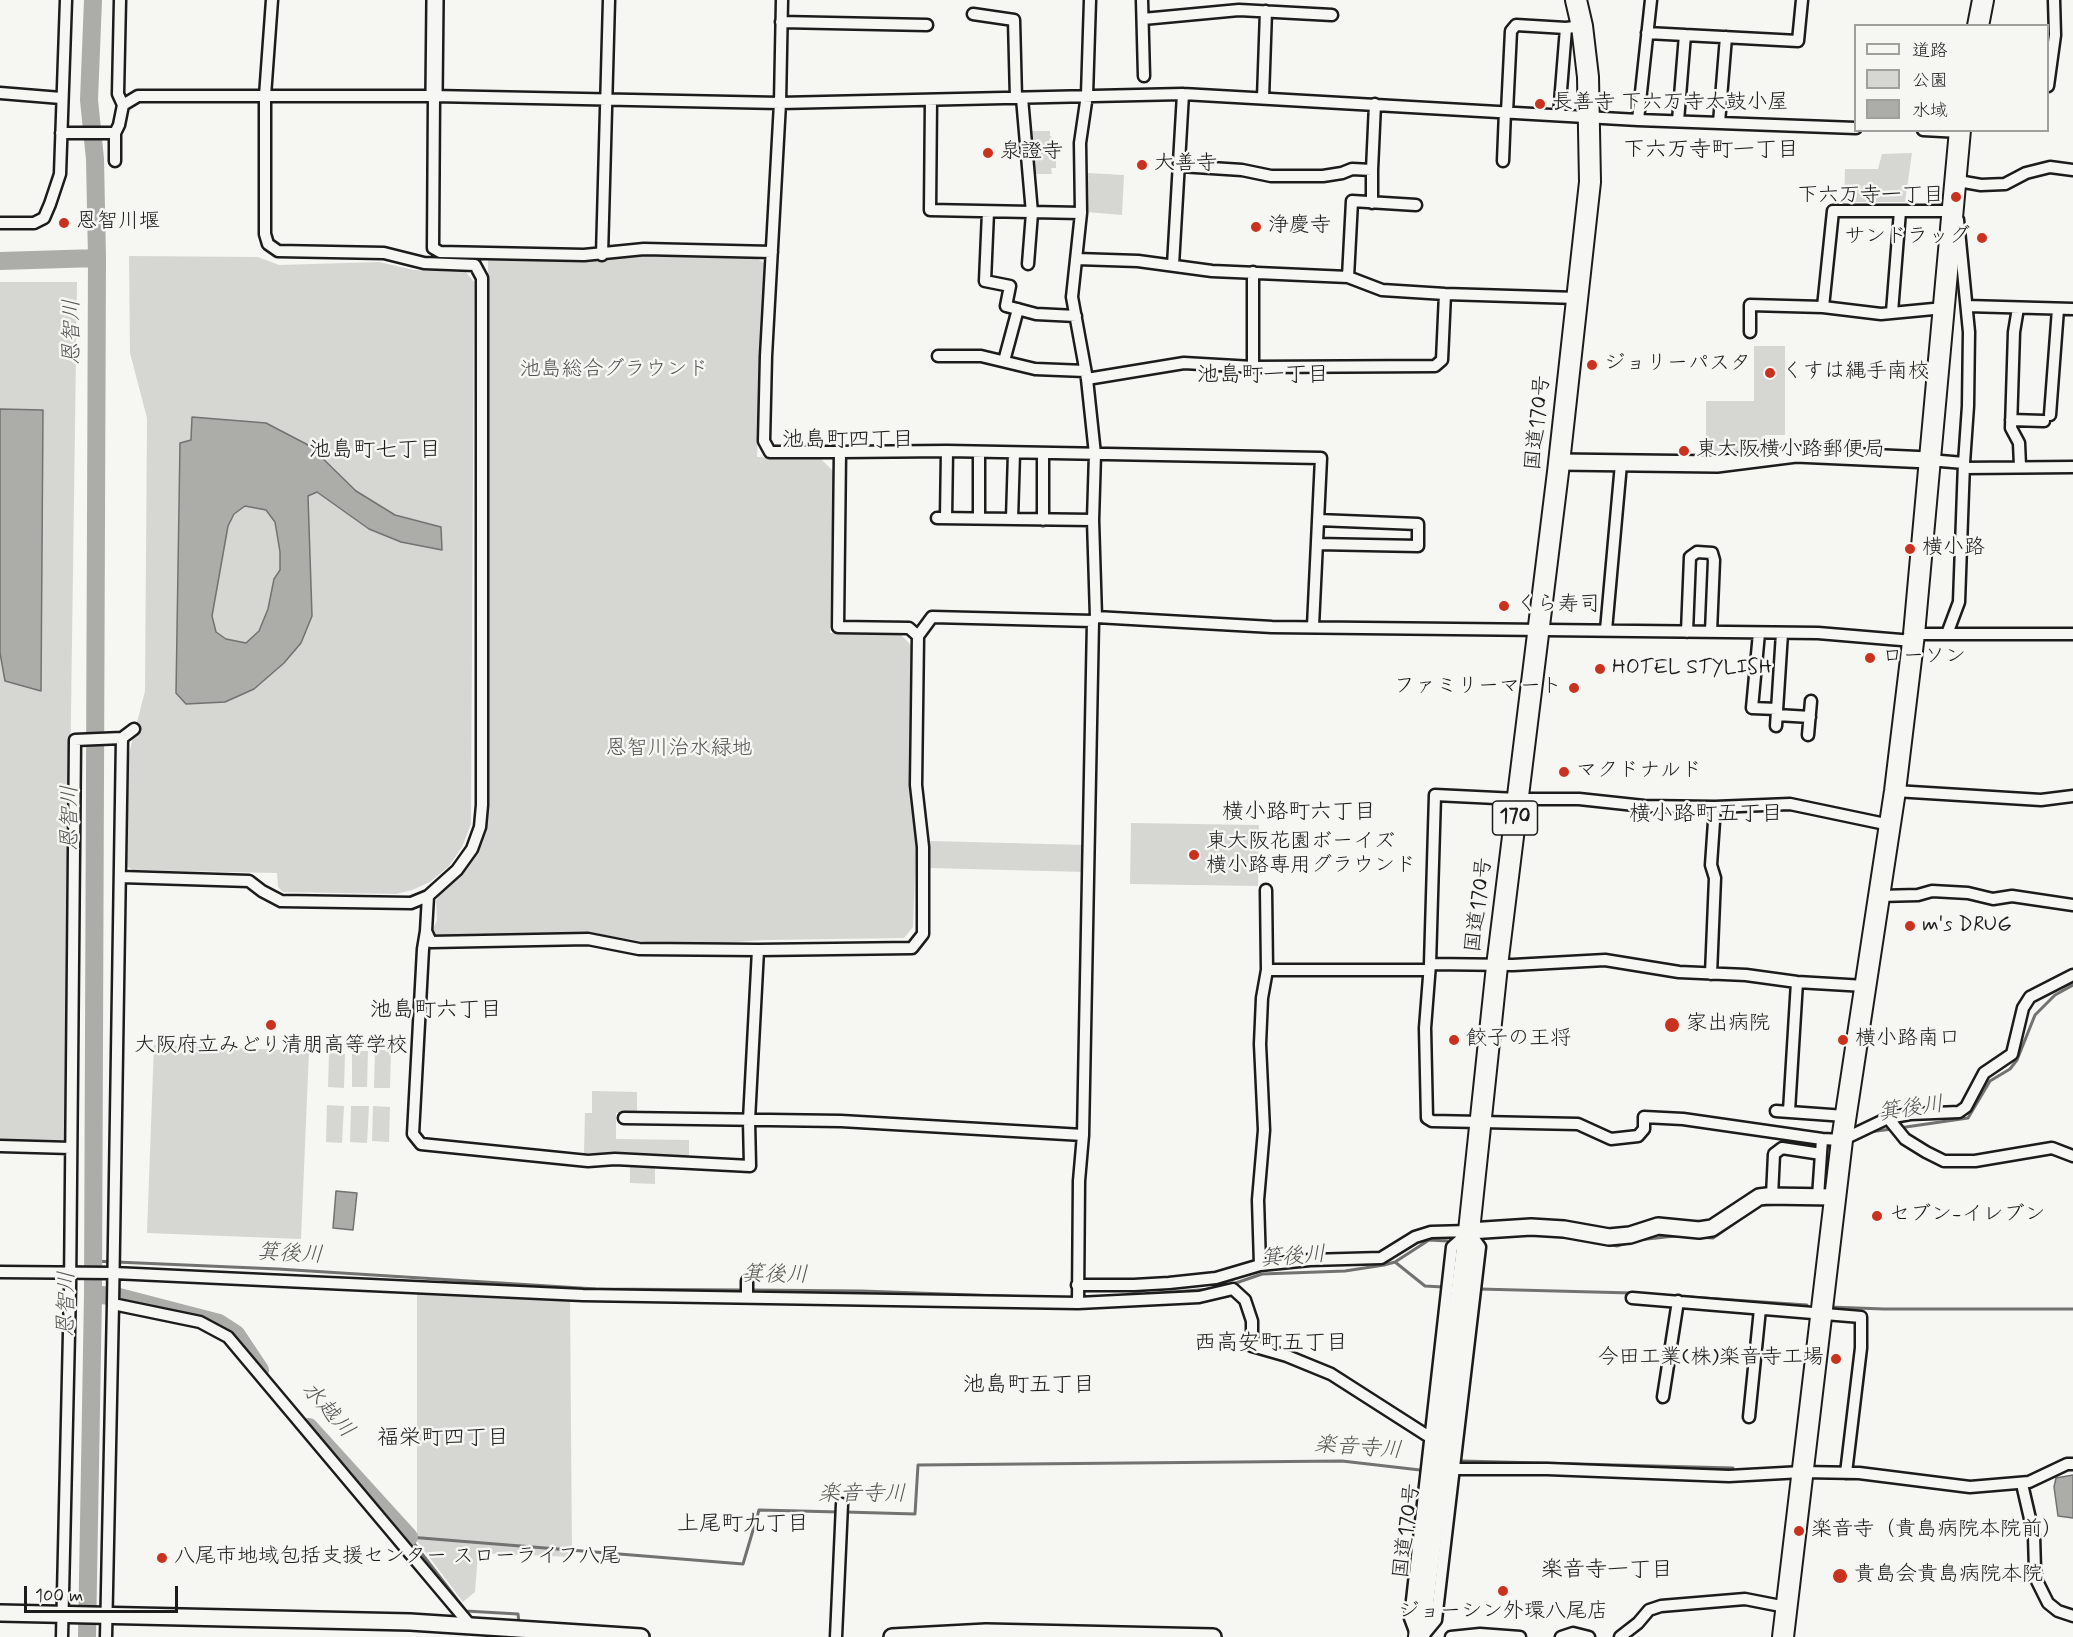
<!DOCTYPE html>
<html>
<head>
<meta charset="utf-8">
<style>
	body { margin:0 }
	#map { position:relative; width:2073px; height:1637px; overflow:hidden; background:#f6f6f2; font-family:Mynerve,"Klee One",sans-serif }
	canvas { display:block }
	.legend { position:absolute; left:1854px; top:24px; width:195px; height:108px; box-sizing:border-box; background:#f6f6f2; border:2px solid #9f9f9c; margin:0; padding:8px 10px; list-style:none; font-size:18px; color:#1c1c1c }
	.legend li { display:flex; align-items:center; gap:12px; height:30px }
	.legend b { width:30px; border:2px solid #9f9f9c }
	.scale { position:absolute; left:24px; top:1586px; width:154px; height:27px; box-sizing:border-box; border:3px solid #1c1c1c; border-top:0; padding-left:8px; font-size:18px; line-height:21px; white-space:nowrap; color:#1c1c1c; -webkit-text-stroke:4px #f6f6f2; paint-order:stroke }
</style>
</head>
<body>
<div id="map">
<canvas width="2073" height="1637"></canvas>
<ul class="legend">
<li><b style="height:8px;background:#f6f6f2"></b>道路</li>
<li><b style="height:16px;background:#d6d6d2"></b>公園</li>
<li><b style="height:16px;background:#acaca9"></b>水域</li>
</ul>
<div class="scale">100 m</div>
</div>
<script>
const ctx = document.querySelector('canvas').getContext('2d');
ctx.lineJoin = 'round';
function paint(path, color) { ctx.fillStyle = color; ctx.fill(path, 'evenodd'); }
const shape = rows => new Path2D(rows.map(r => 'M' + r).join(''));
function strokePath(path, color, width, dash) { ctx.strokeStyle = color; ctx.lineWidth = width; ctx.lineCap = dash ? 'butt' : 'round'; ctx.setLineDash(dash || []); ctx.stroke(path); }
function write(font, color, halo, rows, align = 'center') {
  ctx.font = font + ' Mynerve,"Klee One",sans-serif'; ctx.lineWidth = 5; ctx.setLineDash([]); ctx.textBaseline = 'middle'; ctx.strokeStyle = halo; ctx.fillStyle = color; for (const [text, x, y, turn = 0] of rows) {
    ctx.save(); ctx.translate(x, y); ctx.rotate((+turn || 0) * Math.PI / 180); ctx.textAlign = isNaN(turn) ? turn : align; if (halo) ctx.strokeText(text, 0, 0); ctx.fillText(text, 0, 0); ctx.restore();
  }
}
paint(shape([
	[1027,131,1050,131,1050,136,1052,137,1052,149,1056,149,1056,168,1051,168,1052,174,1030,174],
	[1912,153,1905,202,1844,202,1845,169,1878,169,1882,154],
	[1088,173,1124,175,1122,215,1086,212],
	[129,256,258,257,279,265,379,262,414,270,466,272,474,282,471,824,462,847,449,866,430,882,412,890,396,894,283,892,278,887,277,873,133,870,125,865,124,773,145,691,147,418,130,353],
	[643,256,755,257,764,263,757,457,821,459,833,471,830,633,900,634,913,647,910,784,916,845,913,927,904,938,763,940,711,944,647,942,597,934,436,938,432,931,437,920,436,901,439,895,460,877,477,851,484,829,488,807,488,259,596,260],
	[0,282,77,282,65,1143,0,1141],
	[1754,346,1785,346,1785,435,1765,435,1765,451,1706,451,1706,401,1754,401],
	[1131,823,1259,825,1258,886,1130,884],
	[930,841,1086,845,1085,872,930,868],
	[154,1045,309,1051,301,1239,147,1233],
	[375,1050,391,1050,390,1088,374,1088],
	[352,1051,368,1051,367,1087,352,1087],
	[329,1053,345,1054,344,1088,328,1087],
	[592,1091,637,1092,637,1113,616,1113,616,1139,689,1140,689,1159,655,1158,655,1184,630,1183,630,1154,584,1153,585,1113,592,1113],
	[327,1105,344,1106,342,1143,326,1142],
	[351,1106,369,1106,367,1143,350,1142],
	[373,1106,390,1107,389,1142,372,1141],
	[417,1293,570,1299,572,1557,478,1553,475,1592,463,1602,417,1541]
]), '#d6d6d2');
const water = shape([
	[0,409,43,410,41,691,5,681,0,653,0,409],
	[192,417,266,423,310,446,356,491,395,515,441,527,442,550,401,542,369,529,317,492,308,496,312,616,301,643,284,663,254,689,225,702,186,704,176,693,180,443,191,440,192,417],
	[245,506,266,510,275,522,280,552,280,570,274,579,268,609,259,631,246,643,226,639,216,632,212,616,228,526,234,514,245,506],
	[336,1191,357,1193,353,1230,333,1228,336,1191],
	[2073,1475,2073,1518,2058,1516,2054,1487,2056,1478,2073,1475]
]);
paint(water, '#acaca9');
strokePath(water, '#727271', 1.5);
strokePath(shape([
	[1899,1128,1968,1118,1990,1081,2010,1069,2017,1060,2035,1015,2055,995,2073,985],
	[1869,1132,1892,1129],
	[1757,1207,1760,1205,1789,1204],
	[1698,1237,1713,1238,1752,1211],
	[1485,1238,1493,1237],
	[1607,1244,1617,1246,1638,1240,1675,1236,1692,1237],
	[93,1261,278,1269,596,1289,744,1290],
	[1395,1262,1425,1286,1443,1287],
	[1230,1285,1262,1274,1345,1271,1384,1265,1395,1262,1429,1240,1447,1241],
	[1479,1289,1632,1293],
	[751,1290,862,1291,1056,1298],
	[1147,1294,1212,1289],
	[1644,1294,1807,1305],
	[1829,1307,1884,1309,2073,1309],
	[1463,1461,1733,1468],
	[845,1512,915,1514,918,1465,1342,1461,1420,1470],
	[409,1537,743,1564,759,1510,839,1512],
	[409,1537,466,1611,518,1614,519,1623]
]), '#727271', 3);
strokePath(shape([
	[0,261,97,258],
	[93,1294,119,1297,219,1323,236,1334,260,1370],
	[309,1427,409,1537],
	[87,1637,93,1294,97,258,95,159,89,100,93,0]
]), '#acaca9', 18);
const street = shape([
	[782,0,780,103,766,356,764,441,770,452,840,452,838,627,909,628,918,636],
	[1142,0,1144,76],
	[973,14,1014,20,1016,98],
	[1143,19,1239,10,1332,15],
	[781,22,927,25],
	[1647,33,1798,41,1802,0],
	[2048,86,2055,35,2054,0],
	[0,93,61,98],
	[434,96,433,248,440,252,584,255,644,249,772,252],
	[1022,98,1032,213,1028,264],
	[1263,98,1266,11],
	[931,100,930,210,1081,213],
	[123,105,138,96,434,96,780,103,1183,94,1638,120,1856,128],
	[1507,112,1511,31,1516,25,1566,28,1582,26],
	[1559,115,1566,28],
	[1638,120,1651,0],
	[1678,121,1685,35],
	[1719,123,1726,37],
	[1923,130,1960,132],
	[61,133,115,133],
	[115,161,115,133,119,125,123,105,118,94,120,0],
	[1503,161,1505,111],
	[1180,166,1242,170,1271,176,1323,176,1342,173,1352,169,1372,170,1375,104],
	[1956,175,1964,182,1981,185,2005,184,2026,173,2050,167,2073,170],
	[1372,203,1372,170],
	[988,212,985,281,1010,286,1006,306,1036,314,1076,316],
	[0,223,34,223,44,218,50,204,60,174,66,0],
	[602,255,609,0],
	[1077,259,1138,261,1212,271,1348,277,1382,290,1445,294,1577,298],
	[1173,265,1183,94],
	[1348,277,1352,201,1416,205],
	[1967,306,2073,309],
	[1823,307,1881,314,1944,308],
	[2018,308,2014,332,2011,428,2019,443,2020,466],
	[1892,312,1900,211],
	[1750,332,1750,305,1823,307,1833,211,1953,211],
	[938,356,981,356,1035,369,1085,371],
	[1004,361,1018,309],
	[1253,367,1253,272],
	[1087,379,1184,363,1253,367,1435,366,1442,360,1445,294],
	[2050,415,2058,309],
	[2011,420,2044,421],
	[840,452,947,451,1321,458,1313,626],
	[1043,453,1043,520],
	[1929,460,1964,463],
	[1964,468,2073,467],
	[937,518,1093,520],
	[946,518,947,451],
	[979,518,979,452],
	[1012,519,1014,453],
	[1317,544,1418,546,1418,524,1318,520],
	[1096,617,1272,627,1818,633,1913,641],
	[1606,630,1621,464],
	[1687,632,1690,557,1697,552,1712,553,1714,560,1711,632],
	[1759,633,1752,708,1777,709],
	[1914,634,2073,634],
	[1947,634,1959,602,1964,463,1968,406,1969,332,1958,220],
	[1777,715,1810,717],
	[1776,726,1782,633],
	[1808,735,1811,701],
	[1895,791,2041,800,2073,796],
	[121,877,249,881,262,891,281,901,411,903,428,896,457,870,472,849,480,827,482,805,482,278,475,265,424,263,384,253,278,251,268,244,265,234,265,96,272,0],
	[428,896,426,931,423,949,413,1134,421,1144,588,1161,615,1159,750,1166,749,1120,758,950],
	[1879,896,1918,895,1932,891,1968,893,1993,899,2012,896,2073,905],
	[426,931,431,942,588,939,639,949,758,950,912,948,923,934,923,847,916,785,918,636,932,617,1093,621],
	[1430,964,1513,965,1605,960,1679,972,1746,975,1797,982,1865,986],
	[1267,970,1429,970],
	[1711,974,1715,878,1711,865,1715,807],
	[1776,1111,1845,1116],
	[1789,1111,1797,982],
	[624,1118,841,1121,1083,1135],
	[1888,1118,1905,1139,1926,1152,1944,1161,1975,1161,2052,1148,2073,1156],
	[1822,1139,1683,1119,1644,1117,1644,1129,1638,1136,1611,1139,1578,1124,1432,1121,1427,1118,1425,1028,1430,964,1435,795,1517,799,1579,799,1644,806,1715,807,1790,804,1890,825],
	[0,1146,71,1148],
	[1772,1196,1774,1154,1782,1148,1821,1154],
	[1818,1197,1822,1139,1842,1140,1888,1118,1910,1114,1959,1112,1966,1107,1984,1073,2012,1054,2023,1008,2030,997,2073,975],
	[1260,1265,1258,1200,1264,1130,1260,1044,1262,998,1267,970,1266,890],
	[0,1272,114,1273,583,1295,1078,1303,1199,1297,1233,1289,1245,1300,1252,1321,1252,1346,1287,1356,1331,1374,1431,1438],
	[1077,1285,1134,1285,1169,1283,1216,1278,1260,1265,1310,1260,1381,1258,1415,1237,1431,1232,1469,1231],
	[747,1297,747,1281],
	[1632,1298,1861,1317,1861,1348,1846,1473],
	[1078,1303,1079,1181,1083,1135,1093,621,1096,617,1093,520,1095,454,1087,379,1072,297,1081,213,1080,143,1087,95,1090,0],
	[113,1304,200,1322,228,1337,471,1626],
	[1663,1397,1678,1301],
	[1749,1417,1760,1309],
	[1453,1469,1547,1469,1729,1476,1802,1472,1859,1473,1970,1487,2029,1482,2067,1464,2073,1464],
	[2022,1484,2034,1536,2035,1570,2037,1581,2048,1603,2058,1611,2073,1616],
	[1416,1634,1410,1618,1452,1247,1469,1232],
	[62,1637,70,1289,75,740,122,738,134,729],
	[106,1637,113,1304,122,738],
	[836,1637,842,1504],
	[1422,1637,1436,1620,1480,1247,1469,1232],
	[1451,1637,1480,1634,1520,1637],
	[1561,1637,1573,1633,1589,1637],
	[1620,1637,1638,1623,1649,1610,1661,1606,1745,1599,1786,1607]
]);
const secondary = shape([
	[434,96,435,0],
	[1559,462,1717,464,1796,454,1929,460],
	[1469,1231,1531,1227,1564,1229,1609,1237,1630,1235,1658,1226,1699,1230,1712,1228,1759,1197,1767,1196,1835,1197],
	[0,1613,410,1622,641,1637],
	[892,1637,986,1632,1213,1637]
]);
const highway = shape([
	[1978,26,1983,0],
	[1419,1637,1469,1231,1497,966,1558,472,1590,182,1588,77,1582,26,1576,0],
	[1783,1637,1842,1140,1895,791,1914,634,1960,130]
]);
strokePath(street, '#1c1c1c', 15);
strokePath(secondary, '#1c1c1c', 20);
strokePath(highway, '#1c1c1c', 24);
strokePath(street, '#f6f6f2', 10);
strokePath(secondary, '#f6f6f2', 15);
strokePath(highway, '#f6f6f2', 20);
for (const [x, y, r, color] of [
	[1540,104,6,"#c8321e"],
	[988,153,6,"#c8321e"],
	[1142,165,6,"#c8321e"],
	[1956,197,6,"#c8321e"],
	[64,223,6,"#c8321e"],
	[1256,227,6,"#c8321e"],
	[1982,238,6,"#c8321e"],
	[1592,365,6,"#c8321e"],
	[1770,373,6,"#c8321e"],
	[1684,451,6,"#c8321e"],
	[1910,549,6,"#c8321e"],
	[1504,606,6,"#c8321e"],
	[1870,658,6,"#c8321e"],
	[1600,669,6,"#c8321e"],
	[1574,688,6,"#c8321e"],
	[1564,772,6,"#c8321e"],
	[1194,855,6,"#c8321e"],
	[1910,926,6,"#c8321e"],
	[271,1025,6,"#c8321e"],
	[1672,1025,8,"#c8321e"],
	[1454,1040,6,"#c8321e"],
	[1843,1040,6,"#c8321e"],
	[1877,1216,6,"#c8321e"],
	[1836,1359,6,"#c8321e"],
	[1799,1531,6,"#c8321e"],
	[162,1558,6,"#c8321e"],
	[1840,1576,8,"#c8321e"],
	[1503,1591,6,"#c8321e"]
]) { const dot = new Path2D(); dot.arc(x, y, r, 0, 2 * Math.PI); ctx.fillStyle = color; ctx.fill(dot); strokePath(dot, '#f6f6f2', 2); }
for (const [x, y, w] of [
	[1515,818,45]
]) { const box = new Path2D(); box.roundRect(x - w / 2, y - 17, w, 34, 4.5); ctx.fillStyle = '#f6f6f2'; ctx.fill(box); strokePath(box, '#1c1c1c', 1.5); }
write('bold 20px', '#1c1c1c', null, [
	["170",1515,818]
]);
write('21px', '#1c1c1c', '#f6f6f2', [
	["長善寺 下六万寺太鼓小屋",1552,104],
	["泉證寺",1000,153],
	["大善寺",1154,165],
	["下六万寺一丁目",1944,197,"right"],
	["恩智川堰",76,223],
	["浄慶寺",1268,227],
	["サンドラッグ",1970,238,"right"],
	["ジョリーパスタ",1604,365],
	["くすは縄手南校",1782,373],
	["東大阪横小路郵便局",1696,451],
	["横小路",1922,549],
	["くら寿司",1516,606],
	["ローソン",1882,658],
	["HOTEL STYLISH",1612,669],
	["ファミリーマート",1562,688,"right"],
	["マクドナルド",1576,772],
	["東大阪花園ボーイズ",1206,843],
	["横小路専用グラウンド",1206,867],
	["m's DRUG",1922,926],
	["家出病院",1686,1025],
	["餃子の王将",1466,1040],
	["横小路南口",1855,1040],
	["大阪府立みどり清朋高等学校",271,1047,"center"],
	["セブン-イレブン",1889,1216],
	["今田工業(株)楽音寺工場",1824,1359,"right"],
	["楽音寺（貴島病院本院前）",1811,1531],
	["八尾市地域包括支援センター スローライフ八尾",174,1558],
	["貴島会貴島病院本院",1854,1576],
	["ジョーシン外環八尾店",1503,1613,"center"]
], 'left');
write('21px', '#545453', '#f6f6f2', [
	["池島総合グラウンド",614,371],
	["恩智川治水緑地",679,750]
]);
write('21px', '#1c1c1c', '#f6f6f2', [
	["国道170号",1539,423,-84],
	["国道170号",1480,905,-83],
	["国道170号",1408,1531,-83]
]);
write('22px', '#1c1c1c', '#f6f6f2', [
	["下六万寺町一丁目",1711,151],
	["池島町一丁目",1263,376],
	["池島町四丁目",848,441],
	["池島町七丁目",375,451],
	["横小路町六丁目",1299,813],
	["横小路町五丁目",1706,815],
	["池島町六丁目",436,1011],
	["西高安町五丁目",1271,1344],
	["池島町五丁目",1029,1386],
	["福栄町四丁目",443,1439],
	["上尾町九丁目",743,1525],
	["楽音寺一丁目",1607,1571]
]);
write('italic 22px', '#565654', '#f6f6f2', [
	["恩智川",73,332,-90],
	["恩智川",71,818,-90],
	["箕後川",1911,1110,-8],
	["箕後川",290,1255,3],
	["箕後川",1293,1258,-4],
	["箕後川",775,1276,1],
	["恩智川",68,1304,-89],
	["水越川",327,1411,48],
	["楽音寺川",1358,1449,4],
	["楽音寺川",862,1495]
]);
</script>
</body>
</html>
